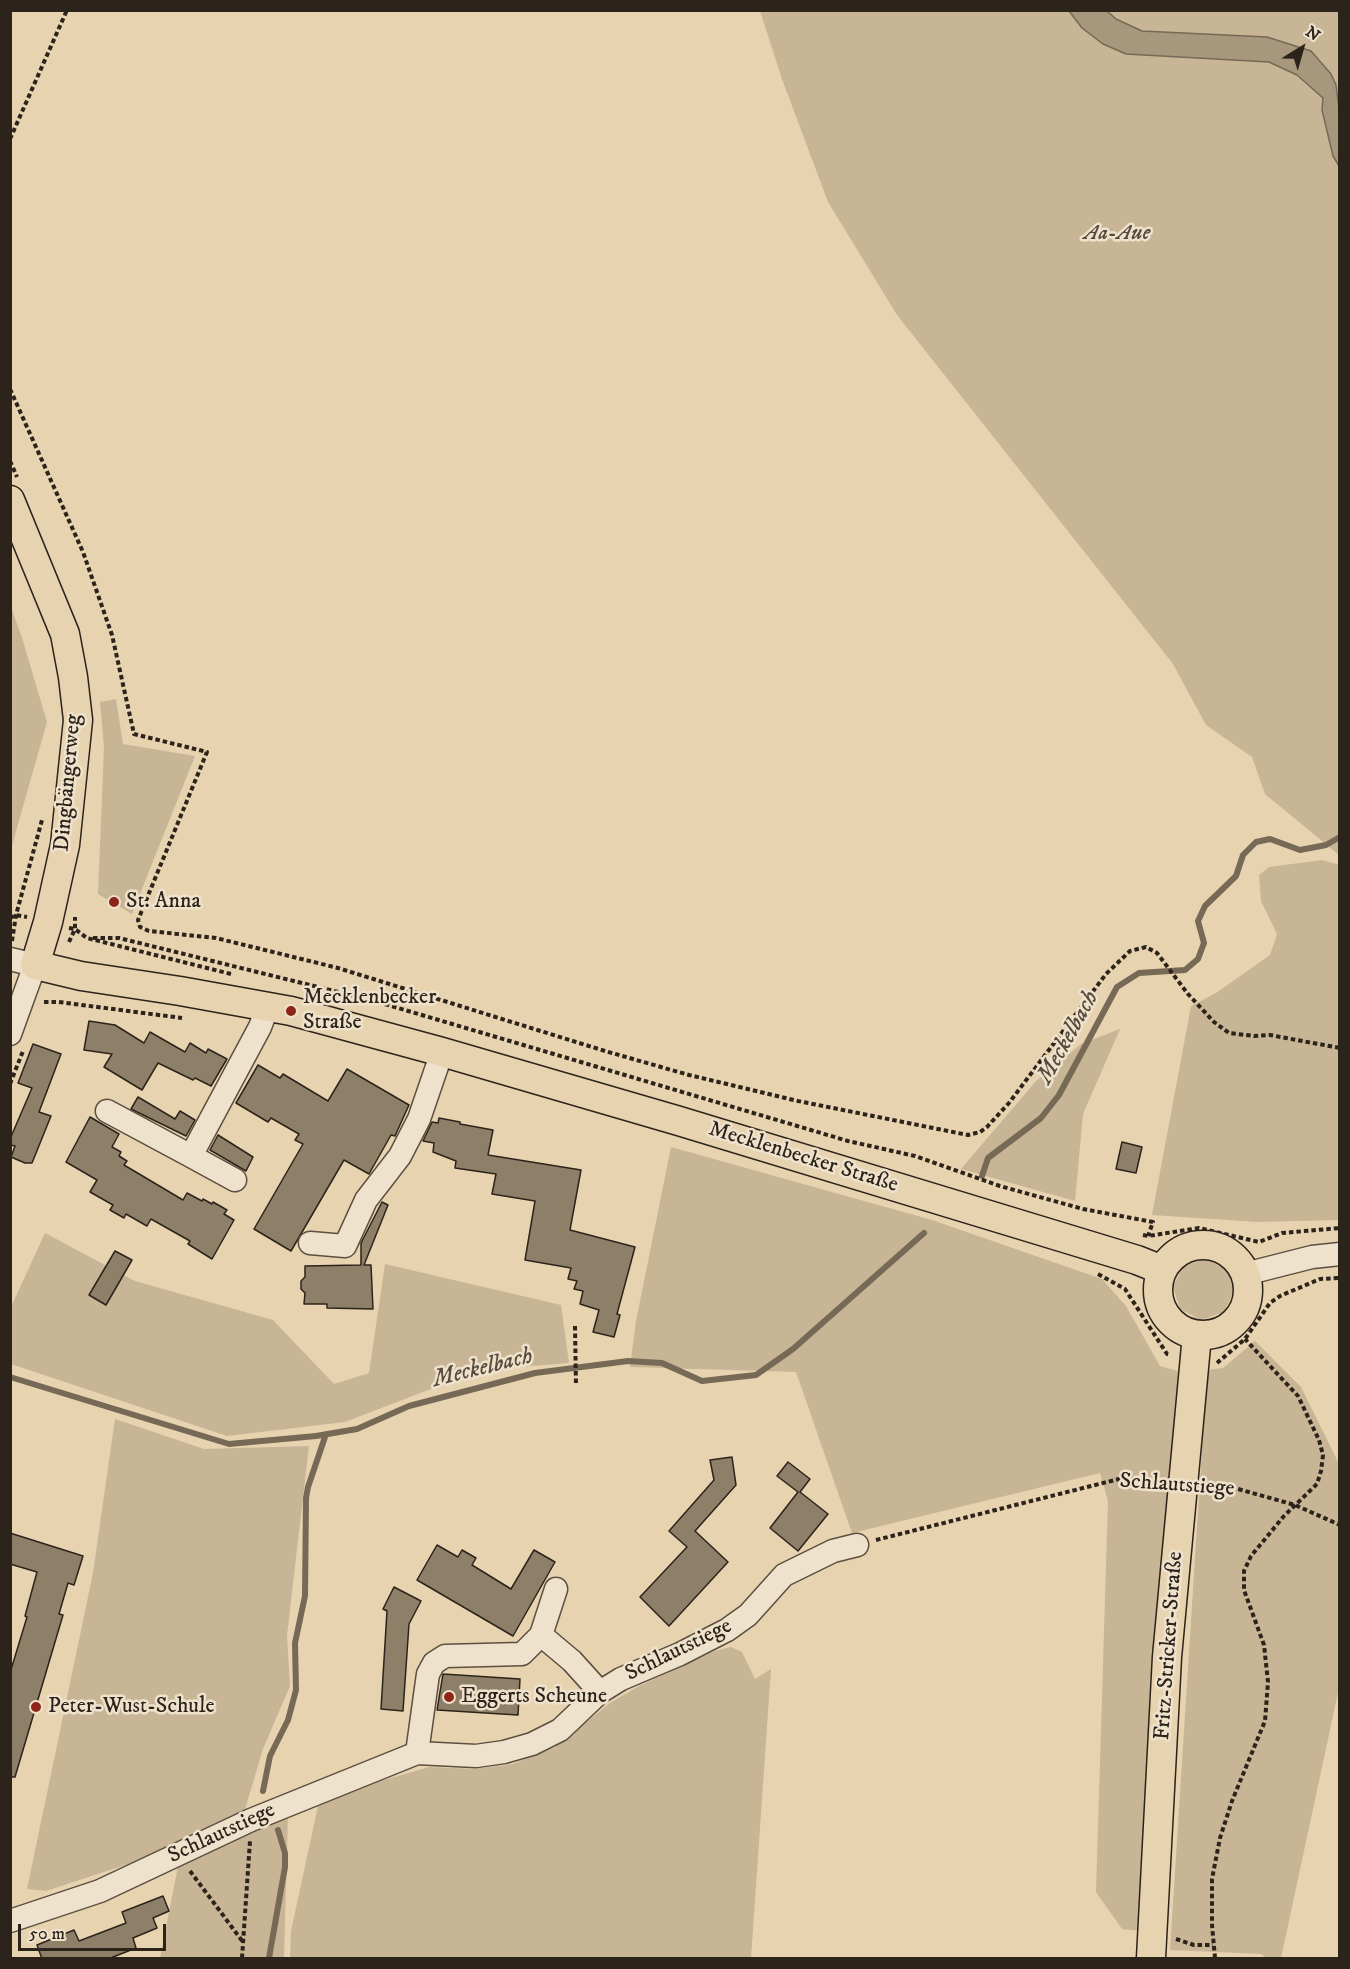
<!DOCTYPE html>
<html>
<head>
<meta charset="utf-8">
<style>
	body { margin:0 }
	#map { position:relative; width:1350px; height:1969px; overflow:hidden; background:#e7d3b0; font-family:"IM FELL DW Pica",serif }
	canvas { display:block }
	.frame { position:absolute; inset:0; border:12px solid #2c231a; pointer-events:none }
	.north { position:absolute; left:1272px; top:18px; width:60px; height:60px; -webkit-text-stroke:4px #efe2cc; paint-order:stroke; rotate:37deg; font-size:16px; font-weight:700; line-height:24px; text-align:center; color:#2c231a }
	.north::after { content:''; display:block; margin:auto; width:21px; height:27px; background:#2c231a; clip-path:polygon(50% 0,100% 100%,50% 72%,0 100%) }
	.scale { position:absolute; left:18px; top:1924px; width:148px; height:27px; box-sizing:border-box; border:3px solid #2c231a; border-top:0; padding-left:8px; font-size:18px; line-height:21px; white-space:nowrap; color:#2c231a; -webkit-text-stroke:4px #efe2cc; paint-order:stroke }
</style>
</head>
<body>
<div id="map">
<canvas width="1350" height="1969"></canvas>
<div class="frame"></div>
<div class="north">N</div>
<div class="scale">50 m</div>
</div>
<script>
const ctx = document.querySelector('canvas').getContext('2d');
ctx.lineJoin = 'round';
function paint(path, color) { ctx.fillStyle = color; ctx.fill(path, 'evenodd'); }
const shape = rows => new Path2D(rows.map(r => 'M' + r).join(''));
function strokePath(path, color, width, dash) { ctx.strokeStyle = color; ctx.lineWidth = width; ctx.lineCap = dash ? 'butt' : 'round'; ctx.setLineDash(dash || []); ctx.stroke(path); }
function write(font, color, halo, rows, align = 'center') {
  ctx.font = font + ' "IM FELL DW Pica",serif'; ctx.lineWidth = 5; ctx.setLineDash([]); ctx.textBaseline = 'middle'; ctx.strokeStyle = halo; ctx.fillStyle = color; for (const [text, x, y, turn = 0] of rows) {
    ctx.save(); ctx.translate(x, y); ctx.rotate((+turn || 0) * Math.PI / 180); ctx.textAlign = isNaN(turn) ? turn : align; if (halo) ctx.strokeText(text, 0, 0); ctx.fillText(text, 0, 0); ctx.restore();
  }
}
paint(shape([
	[760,11,1339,11,1339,855,1265,794,1252,757,1206,725,1173,664,897,315,828,202,782,79],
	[11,607,23,641,47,722,11,849],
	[116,699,123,744,195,756,132,914,98,894,104,747,100,702],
	[1322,860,1340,865,1339,1220,1257,1222,1152,1215,1191,1006,1216,993,1270,955,1277,934,1261,901,1259,875,1269,867],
	[1120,1029,1083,1114,1075,1201,961,1169,1036,1081,1081,1044],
	[671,1147,932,1220,1102,1279,1126,1306,1160,1366,1181,1372,1142,1931,1122,1929,1096,1892,1108,1501,1100,1473,852,1533,796,1372,630,1367,636,1321],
	[45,1233,135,1281,273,1320,334,1384,369,1373,385,1264,561,1305,569,1363,480,1370,345,1422,227,1436,11,1364,11,1307],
	[1205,1259,1227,1269,1234,1291,1224,1312,1201,1320,1180,1309,1173,1287,1183,1266],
	[1255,1341,1301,1387,1339,1464,1339,1688,1281,1958,1266,1958,1261,1954,1170,1950,1207,1370,1223,1368],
	[115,1419,204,1449,309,1446,287,1636,290,1686,263,1749,243,1816,177,1848,46,1891,27,1889,93,1573],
	[731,1647,742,1652,755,1679,771,1669,751,1958,290,1958,291,1931,318,1806,381,1781,429,1767,474,1769,513,1764,554,1748,610,1703,639,1686,715,1651],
	[288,1814,284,1958,160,1958,178,1866]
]), '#c7b596');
const water = shape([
	[1069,11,1107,11,1116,19,1142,31,1267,37,1311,51,1331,74,1336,85,1340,117,1339,166,1333,156,1322,110,1323,98,1297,75,1269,62,1126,54,1103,44,1082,28,1069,11]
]);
paint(water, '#a7977d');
strokePath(water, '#766955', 1.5);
strokePath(shape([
	[982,1176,988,1158,1041,1118,1059,1095,1117,987,1139,973,1185,970,1198,959,1204,943,1198,921,1205,906,1236,876,1243,855,1256,842,1270,839,1300,850,1326,845,1340,837],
	[10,1377,229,1444,316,1436,357,1429,409,1406,535,1373,628,1361,662,1363,702,1381,756,1375,793,1349,924,1233],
	[263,1791,270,1756,288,1720,296,1690,295,1643,305,1596,306,1498,308,1487,326,1434],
	[269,1958,285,1867,285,1853,278,1830]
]), '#766955', 6);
const building = shape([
	[89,1021,115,1025,144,1043,150,1032,185,1052,190,1043,206,1053,208,1049,227,1059,211,1086,195,1078,193,1080,158,1063,142,1090,104,1067,112,1054,84,1050,89,1021],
	[33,1044,61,1054,39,1112,51,1116,32,1163,25,1163,11,1157,15,1146,10,1145,10,1139,32,1088,18,1083,33,1044],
	[258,1065,280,1078,283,1074,328,1101,347,1069,409,1105,395,1136,391,1135,369,1174,344,1160,291,1251,254,1229,303,1144,295,1140,299,1134,271,1118,268,1122,236,1103,258,1065],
	[138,1097,175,1119,180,1111,195,1120,186,1136,131,1109,138,1097],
	[90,1117,119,1134,112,1147,121,1152,119,1156,127,1161,124,1165,183,1200,187,1193,202,1201,203,1199,212,1204,213,1202,227,1210,224,1214,234,1220,212,1259,188,1244,190,1241,151,1219,147,1226,126,1214,124,1218,110,1210,113,1205,90,1192,97,1180,66,1162,90,1117],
	[439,1118,460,1122,460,1124,493,1130,488,1155,581,1170,570,1230,635,1247,617,1314,620,1315,614,1337,593,1332,599,1310,580,1304,583,1291,574,1289,577,1281,568,1279,571,1268,525,1260,535,1201,492,1194,496,1174,455,1168,456,1161,433,1152,434,1143,423,1141,432,1122,438,1123,439,1118],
	[218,1135,253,1157,246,1171,210,1150,218,1135],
	[1122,1142,1142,1147,1136,1173,1116,1169,1122,1142],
	[382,1202,388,1205,364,1265,371,1265,373,1309,327,1308,327,1304,304,1304,305,1293,301,1289,301,1281,305,1277,305,1266,361,1265,361,1243,382,1202],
	[115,1251,132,1260,106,1305,89,1295,115,1251],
	[732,1457,736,1485,695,1531,728,1562,669,1626,640,1597,687,1547,669,1531,714,1480,710,1460,732,1457],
	[788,1462,810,1479,800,1492,828,1514,798,1551,770,1528,798,1492,777,1476,788,1462],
	[10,1533,83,1556,74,1585,68,1583,59,1614,63,1615,15,1777,10,1777,10,1673,27,1617,25,1616,37,1572,10,1564,10,1533],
	[437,1545,458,1557,462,1550,476,1558,472,1565,511,1589,534,1550,555,1562,513,1636,417,1580,437,1545],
	[394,1587,421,1601,409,1624,403,1711,381,1709,387,1611,383,1609,394,1587],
	[443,1674,520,1679,518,1715,437,1710,443,1674],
	[163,1896,169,1911,153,1918,157,1928,133,1938,136,1948,108,1959,42,1959,37,1945,74,1930,79,1941,126,1923,122,1912,163,1896]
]);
paint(building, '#8d7f68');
strokePath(building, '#2c231a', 1.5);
const minor = shape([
	[10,959,35,965,10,1034],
	[107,1111,191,1156],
	[235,1180,191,1156,260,1027,268,1006],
	[310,1243,345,1246,366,1200,400,1156,419,1119,442,1052],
	[1245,1274,1312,1257,1340,1254],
	[541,1635,572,1661,600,1692],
	[417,1753,428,1674,434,1663,445,1656,522,1654,541,1635,556,1589],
	[10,1921,100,1891,251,1820,417,1753,476,1756,504,1752,532,1744,560,1730,600,1692,621,1679,680,1654,727,1630,748,1615,784,1575,833,1551,857,1545]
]);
const major = shape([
	[10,500,65,634,73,677,78,720,65,845,48,922,35,965,81,976,180,991,291,1011,442,1052,679,1121,1137,1260,1162,1270],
	'1158 1290a45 45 0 1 1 90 0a45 45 0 1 1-90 0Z',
	[1151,1958,1167,1657,1197,1335]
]);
strokePath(minor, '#5b4f40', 25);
strokePath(major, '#2c231a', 31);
strokePath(shape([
	[10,139,67,10],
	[10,389,83,552,112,635,134,734,207,752,138,920,140,927,149,931,216,938,338,968,605,1051,689,1075,798,1101,968,1135,980,1132,987,1127,1009,1103,1106,974,1130,951,1146,947,1157,953,1188,994,1214,1022,1229,1033,1254,1036,1270,1035,1340,1048],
	[10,461,17,477],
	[10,918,16,915,27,917],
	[69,928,75,929,87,938,231,974],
	[93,938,119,938,371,1000,848,1141,915,1156,1000,1186,1083,1209,1153,1222,1148,1236],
	[12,941,16,915,42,820],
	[69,942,75,929,75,917],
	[44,1002,59,1002,182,1018],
	[10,1084,23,1051],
	[1143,1235,1148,1236,1199,1228,1259,1242,1282,1233,1340,1228],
	[1098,1274,1125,1289,1167,1354,1171,1355],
	[575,1326,576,1386],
	[1217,1363,1245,1339,1270,1303,1280,1296,1320,1279,1340,1278],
	[1231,1487,1295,1505,1340,1525],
	[876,1540,1123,1478],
	[190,1871,243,1942],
	[1176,1939,1194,1945,1213,1945],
	[242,1958,250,1841],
	[1215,1958,1212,1925,1212,1879,1220,1838,1232,1801,1265,1721,1268,1682,1264,1645,1244,1590,1244,1571,1251,1556,1284,1516,1317,1484,1321,1471,1323,1455,1319,1440,1298,1396,1245,1339]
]), '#2c231a', 4, [4.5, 3]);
strokePath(minor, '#efe2cc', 22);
strokePath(major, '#e7d3b0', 28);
strokePath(shape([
	[1123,1478,1231,1487]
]), '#2c231a', 4, [4.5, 3]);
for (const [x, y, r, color] of [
	[114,902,6,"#8f2418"],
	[291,1011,6,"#8f2418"],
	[449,1697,6,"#8f2418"],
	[36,1707,6,"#8f2418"]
]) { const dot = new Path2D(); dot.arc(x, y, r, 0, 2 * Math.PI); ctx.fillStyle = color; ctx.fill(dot); strokePath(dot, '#efe2cc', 2); }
write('italic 22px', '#534839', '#efe2cc', [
	["Aa-Aue",1117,234]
]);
write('22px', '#2c231a', '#efe2cc', [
	["Dingbängerweg",69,783,-85],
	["Mecklenbecker Straße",803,1158,17],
	["Schlautstiege",1177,1486,4],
	["Fritz-Stricker-Straße",1170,1646,-86],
	["Schlautstiege",679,1651,-26],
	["Schlautstiege",222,1834,-25]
]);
write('22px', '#2c231a', '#efe2cc', [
	["St. Anna",126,902],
	["Mecklenbecker",303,998],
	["Straße",303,1023],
	["Eggerts Scheune",461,1697],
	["Peter-Wust-Schule",48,1707]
], 'left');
write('italic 24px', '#574c3d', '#efe2cc', [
	["Meckelbach",1069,1038,-61],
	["Meckelbach",483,1369,-14]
]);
</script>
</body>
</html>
